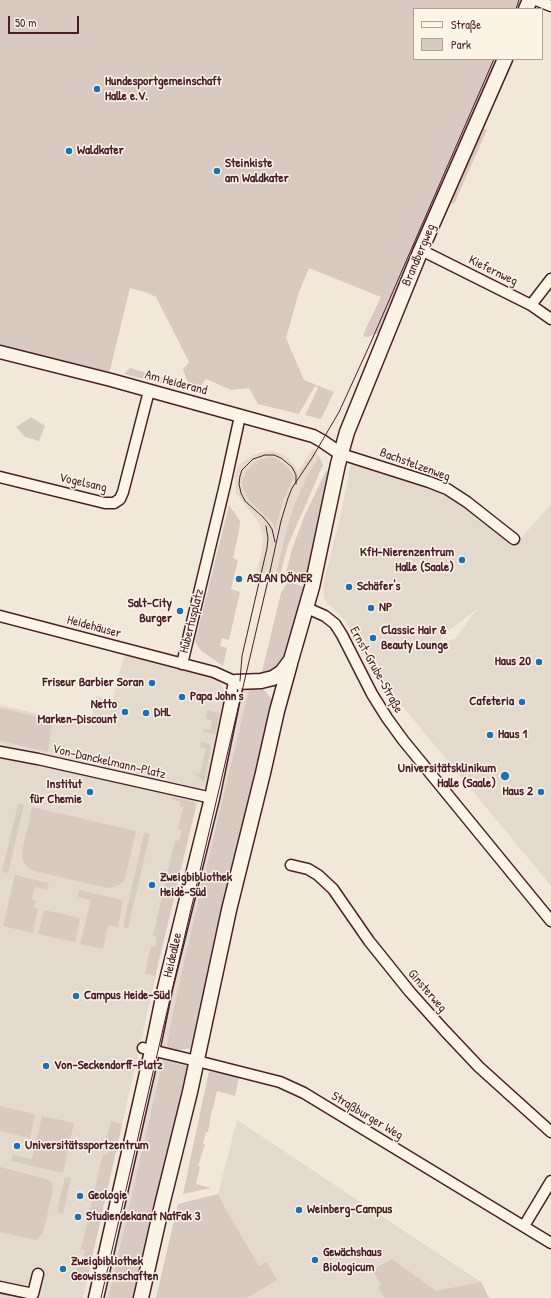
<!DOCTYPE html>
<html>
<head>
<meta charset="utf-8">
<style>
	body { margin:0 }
	#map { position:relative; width:551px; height:1298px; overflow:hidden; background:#f1e8da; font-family:"Patrick Hand",sans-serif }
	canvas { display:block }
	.legend { position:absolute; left:413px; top:8px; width:130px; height:52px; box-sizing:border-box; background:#fcf5e5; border:1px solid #b59f9b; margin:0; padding:5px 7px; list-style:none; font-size:12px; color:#4a1f2b }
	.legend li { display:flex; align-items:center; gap:8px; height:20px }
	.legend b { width:20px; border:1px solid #b59f9b }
	.scale { position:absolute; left:8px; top:16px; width:71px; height:18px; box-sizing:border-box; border:2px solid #4a1f2b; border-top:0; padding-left:5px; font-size:12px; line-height:14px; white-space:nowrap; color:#4a1f2b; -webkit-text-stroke:3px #fcf5e5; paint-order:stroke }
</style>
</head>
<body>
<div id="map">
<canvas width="551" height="1298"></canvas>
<ul class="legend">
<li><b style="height:5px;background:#fcf5e5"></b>Straße</li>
<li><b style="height:11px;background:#d8cac0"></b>Park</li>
</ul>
<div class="scale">50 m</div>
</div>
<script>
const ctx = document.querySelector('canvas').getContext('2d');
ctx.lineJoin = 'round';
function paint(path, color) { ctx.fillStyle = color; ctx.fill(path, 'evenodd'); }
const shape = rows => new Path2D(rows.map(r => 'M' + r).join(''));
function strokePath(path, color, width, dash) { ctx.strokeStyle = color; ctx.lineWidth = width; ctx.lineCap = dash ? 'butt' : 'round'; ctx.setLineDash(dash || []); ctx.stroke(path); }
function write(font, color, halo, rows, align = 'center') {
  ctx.font = font + ' "Patrick Hand",sans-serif'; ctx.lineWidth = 3; ctx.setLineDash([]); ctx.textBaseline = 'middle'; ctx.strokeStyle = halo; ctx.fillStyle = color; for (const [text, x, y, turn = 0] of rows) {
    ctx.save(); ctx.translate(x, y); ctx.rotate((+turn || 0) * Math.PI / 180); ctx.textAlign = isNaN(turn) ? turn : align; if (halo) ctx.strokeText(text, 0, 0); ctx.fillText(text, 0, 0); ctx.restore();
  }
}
paint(shape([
	[313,449,319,456,307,476,292,511,283,543,276,574,276,578,256,573,261,555,263,536,259,523,236,493,235,476,238,466,248,458,258,453,273,451,281,454,289,459,298,471],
	[270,457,294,477,284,499,275,530,268,519,246,471,257,460],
	[351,464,397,476,426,486,449,497,472,510,515,545,551,504,551,886,371,668,345,620,328,604,324,598,323,585,340,518],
	[477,609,455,639,439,644,443,635],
	[127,649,208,675,218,681,227,694,212,789,202,787,199,796,154,983,83,1298,0,1298,0,705,90,726,96,696,113,700,122,663],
	[245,689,249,689,191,931,165,1054,108,1298,99,1298,240,693],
	[237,1120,481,1282,489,1298,247,1298,276,1280,259,1266,223,1204,218,1194]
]), '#e4d9cd');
paint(shape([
	[0,0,525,0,521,9,414,9,414,59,499,59,380,333,375,334,368,337,363,336,367,326,381,297,309,268,299,292,286,338,304,380,334,392,321,419,305,415,318,388,315,386,299,414,258,404,249,388,231,390,206,379,201,386,190,389,183,369,189,362,156,297,148,293,130,288,108,378,0,351],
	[479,127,487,130,454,204,447,201],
	[130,368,174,381,176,387,124,374],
	[31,417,45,426,39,441,25,437,16,427],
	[319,456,323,465,288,545,280,575,276,574,283,543,292,511,307,476],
	[270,457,277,459,284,464,292,473,294,477,284,499,275,530,272,523,249,500,243,489,242,482,246,471,257,460],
	[326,471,329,472,329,476,308,569,304,580,285,577,292,549,304,517],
	[229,505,240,521,239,531,233,558,238,560,231,589,240,592,229,640,222,638,220,646,227,648,223,666,203,652,198,647,195,641],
	[288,582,305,587,284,665,263,676,262,672,281,593],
	[249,689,264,690,277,705,194,1048,178,1050,166,1049,172,1017,191,931],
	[0,708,52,720,48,752,6,742,0,741,0,742],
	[207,710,220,713,215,734,203,732,203,729,210,730,212,720,205,719],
	[201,742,209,744,211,747,204,782,195,773,200,774,206,748,200,747],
	[173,797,194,802,194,804,196,805,155,976,145,973,151,946,155,947,157,937,153,936,175,840,179,841,182,831,178,830,183,807,180,807,180,802,172,799],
	[18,804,24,805,8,873,2,872],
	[32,807,136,831,125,878,123,882,115,887,107,888,34,871,28,868,23,861,22,852],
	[144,833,150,834,128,928,123,927],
	[15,875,49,883,47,890,35,887,32,900,36,901,34,907,38,909,33,933,3,926],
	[79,890,123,900,118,927,108,925,103,949,80,944,91,900,78,897],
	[44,910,80,918,75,942,38,934],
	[163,1060,190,1067,138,1298,108,1298],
	[209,1071,239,1077,235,1096,217,1091,213,1109,212,1109,208,1132,206,1132,203,1144,205,1144,198,1166,200,1167,196,1184,211,1188,183,1194],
	[0,1106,35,1114,30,1138,0,1131],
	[42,1116,74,1123,63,1173,11,1161,13,1155,32,1159],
	[111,1121,122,1124,88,1275,81,1274,79,1283,74,1282,79,1260,83,1261,85,1250,81,1249,103,1154,107,1155,110,1145,105,1143],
	[0,1167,47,1179,52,1183,53,1190,43,1233,37,1239,35,1240,0,1232],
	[65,1177,71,1178,63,1214,57,1212],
	[218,1194,223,1204,259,1266,267,1262,277,1280,247,1298,156,1298,178,1204],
	[392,1259,436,1291,481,1282,489,1298,384,1298,378,1287,381,1285,372,1270]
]), '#d8cac0');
const minor = shape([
	[536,0,551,6],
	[421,250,531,305,551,319],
	[531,305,551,279],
	[341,454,429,482,447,489,467,502,514,539],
	[0,477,105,503,114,503,120,499,123,492,149,391],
	[307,608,325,616,335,624,342,635,372,694,387,718,403,740,551,921],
	[0,616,214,672,236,682],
	[182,664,225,485,240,416],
	[0,752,38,759,212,798],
	[291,865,308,869,318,875,333,889,369,941,410,992,445,1031,479,1067,551,1132],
	[143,1048,209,1064,280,1082,304,1093,551,1243],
	[524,1226,551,1181],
	[0,1287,33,1294,38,1274]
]);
const tertiary = shape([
	[0,352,111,380,313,436,322,441,341,454]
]);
const secondary = shape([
	[526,9,530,0],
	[96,1298,152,1051,165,988,212,798,236,682,261,681,273,678,282,672,291,660,312,587,338,464,347,432,421,250,505,59],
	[141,1298,162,1205,190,1092,229,910,263,773,277,711,290,664]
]);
strokePath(minor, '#4a1f2b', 13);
strokePath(tertiary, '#4a1f2b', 15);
strokePath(secondary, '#4a1f2b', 17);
strokePath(minor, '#fcf5e5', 10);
strokePath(tertiary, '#fcf5e5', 12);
strokePath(secondary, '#fcf5e5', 14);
strokePath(shape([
	[516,9,519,0],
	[275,542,272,529,268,523,263,517,245,501,241,493,239,484,240,476,242,470,253,459,265,455,274,455,281,458,292,467,296,475,296,484],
	[240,681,242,656,267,548,268,538,266,526],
	[101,1298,166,1016,269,576,281,521,288,498,292,488,312,458,339,412,371,342,494,59]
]), '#4a1f2b', 1);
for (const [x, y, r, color] of [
	[97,89,4,"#1f6fb2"],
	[69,151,4,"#1f6fb2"],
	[217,171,4,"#1f6fb2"],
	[462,560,4,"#1f6fb2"],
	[239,579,4,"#1f6fb2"],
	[349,587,4,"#1f6fb2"],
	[371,608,4,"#1f6fb2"],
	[180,611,4,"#1f6fb2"],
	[373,638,4,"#1f6fb2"],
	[539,662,4,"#1f6fb2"],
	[152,683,4,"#1f6fb2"],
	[182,697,4,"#1f6fb2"],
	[522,702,4,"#1f6fb2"],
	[125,712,4,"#1f6fb2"],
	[146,713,4,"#1f6fb2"],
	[490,735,4,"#1f6fb2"],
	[505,776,5,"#1f6fb2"],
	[90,792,4,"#1f6fb2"],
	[541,792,4,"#1f6fb2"],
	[152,885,4,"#1f6fb2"],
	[76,996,4,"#1f6fb2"],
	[46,1066,4,"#1f6fb2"],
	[17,1146,4,"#1f6fb2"],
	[80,1196,4,"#1f6fb2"],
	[299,1210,4,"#1f6fb2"],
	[78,1217,4,"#1f6fb2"],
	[315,1260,4,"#1f6fb2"],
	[63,1269,4,"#1f6fb2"]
]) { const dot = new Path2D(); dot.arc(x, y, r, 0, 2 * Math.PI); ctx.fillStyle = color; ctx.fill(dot); strokePath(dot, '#fcf5e5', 1.5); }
write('bold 13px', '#4a1f2b', '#fcf5e5', [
	["Hundesportgemeinschaft",105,82],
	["Halle e.V.",105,97],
	["Waldkater",77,151],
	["Steinkiste",225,164],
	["am Waldkater",225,179],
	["KfH-Nierenzentrum",454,553,"right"],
	["Halle (Saale)",454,568,"right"],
	["ASLAN DÖNER",247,579],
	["Schäfer's",357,587],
	["Salt-City",172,604,"right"],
	["Burger",172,619,"right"],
	["NP",379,608],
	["Classic Hair &",381,631],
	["Beauty Lounge",381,646],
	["Haus 20",531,662,"right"],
	["Friseur Barbier Soran",144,683,"right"],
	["Papa John's",190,697],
	["Cafeteria",514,702,"right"],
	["Netto",117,705,"right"],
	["Marken-Discount",117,720,"right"],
	["DHL",154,713],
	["Haus 1",498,735],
	["Universitätsklinikum",496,769,"right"],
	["Halle (Saale)",496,784,"right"],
	["Institut",82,785,"right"],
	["für Chemie",82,800,"right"],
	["Haus 2",533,792,"right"],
	["Zweigbibliothek",160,878],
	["Heide-Süd",160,893],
	["Campus Heide-Süd",84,996],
	["Von-Seckendorff-Platz",54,1066],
	["Universitätssportzentrum",25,1146],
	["Geologie",88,1196],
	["Weinberg-Campus",307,1210],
	["Studiendekanat NatFak 3",86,1217],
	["Gewächshaus",323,1253],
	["Biologicum",323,1268],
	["Zweigbibliothek",71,1262],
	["Geowissenschaften",71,1277]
], 'left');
write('13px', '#4a1f2b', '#fcf5e5', [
	["Brandbergweg",419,255,-67],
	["Kiefernweg",493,271,26],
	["Am Heiderand",176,383,15],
	["Bachstelzenweg",415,465,20],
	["Vogelsang",83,483,13],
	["Hubertusplatz",192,621,-76],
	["Heidehäuser",94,627,15],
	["Ernst-Grube-Straße",376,670,61],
	["Von-Danckelmann-Platz",109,762,13],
	["Heideallee",173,955,-77],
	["Ginsterweg",427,991,49],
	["Straßburger Weg",367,1116,31]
]);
</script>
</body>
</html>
